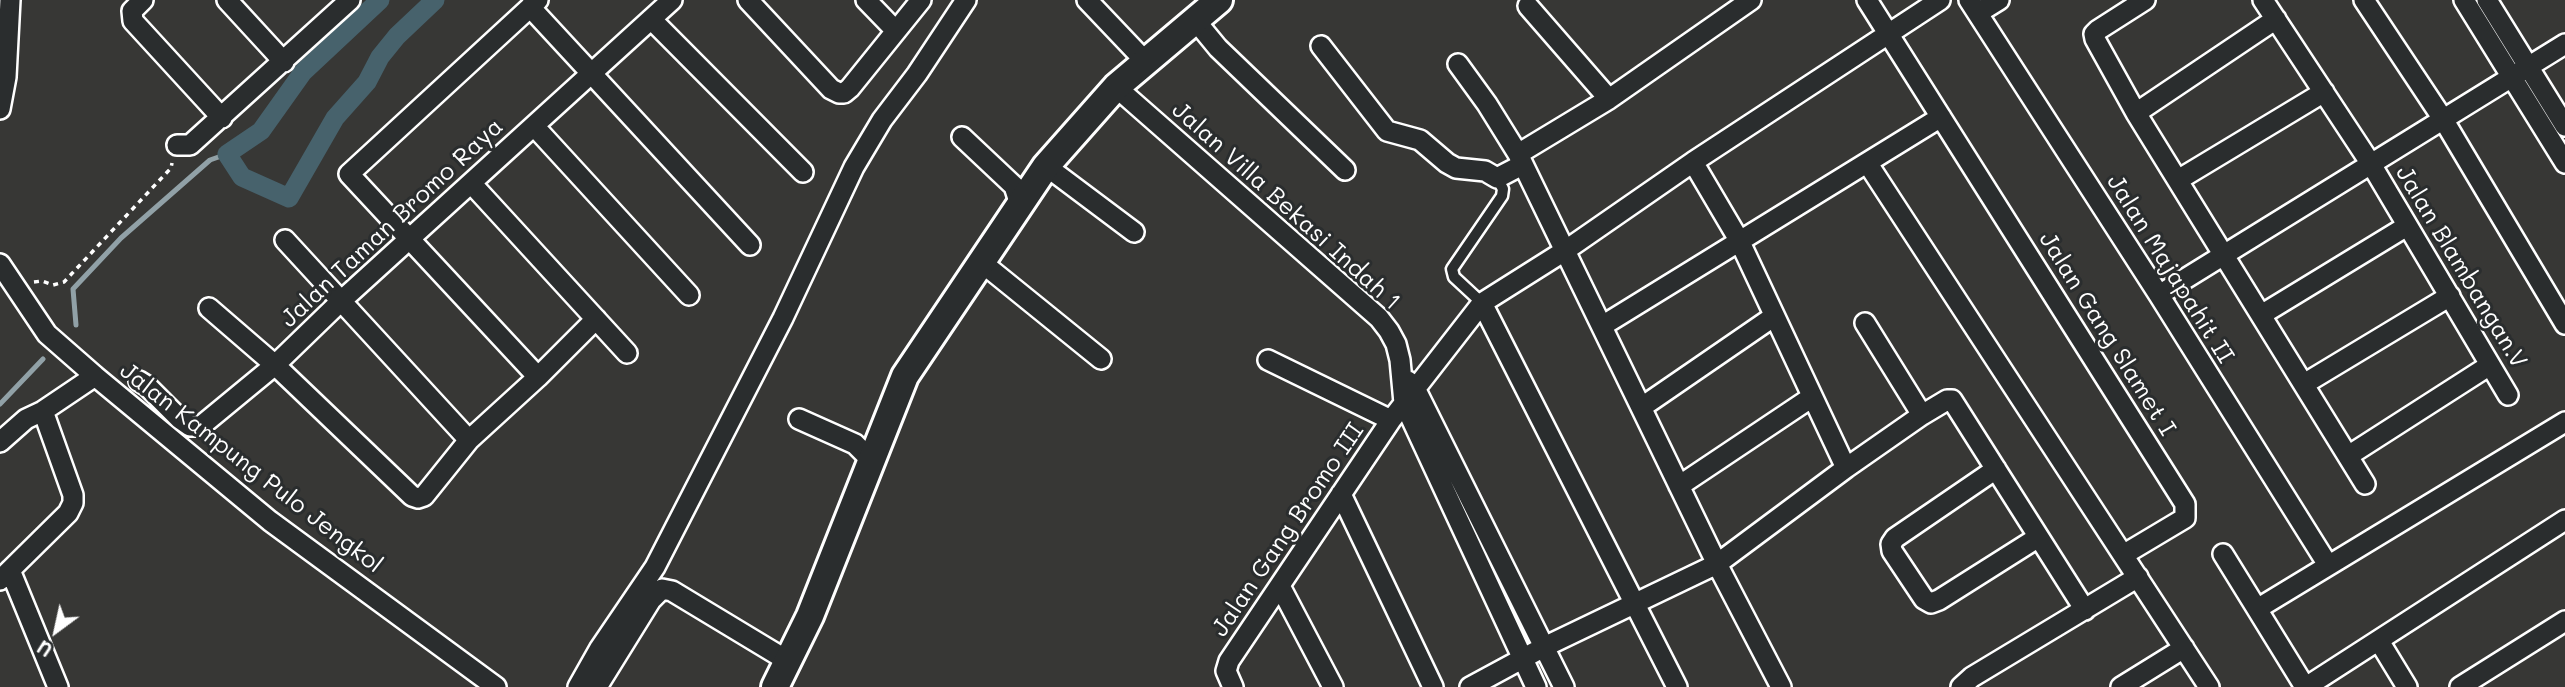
<!DOCTYPE html>
<html>
<head>
<meta charset="utf-8">
<style>
	body { margin:0 }
	#map { position:relative; width:2565px; height:687px; overflow:hidden; background:#373735; font-family:Mali,sans-serif }
	canvas { display:block }
	.north { position:absolute; left:21px; top:596px; width:70px; height:70px; -webkit-text-stroke:5px #2a2d2e; paint-order:stroke; rotate:213deg; font-size:19px; font-weight:700; line-height:28px; text-align:center; color:#fff }
	.north::after { content:''; display:block; margin:auto; width:24px; height:32px; background:#fff; clip-path:polygon(50% 0,100% 100%,50% 72%,0 100%) }
</style>
</head>
<body>
<div id="map">
<canvas width="2565" height="687"></canvas>
<div class="north">U</div>
</div>
<script>
const ctx = document.querySelector('canvas').getContext('2d');
ctx.lineJoin = 'round';
const shape = rows => new Path2D(rows.map(r => 'M' + r).join(''));
function strokePath(path, color, width, dash) { ctx.strokeStyle = color; ctx.lineWidth = width; ctx.lineCap = dash ? 'butt' : 'round'; ctx.setLineDash(dash || []); ctx.stroke(path); }
function write(font, color, halo, rows, align = 'center') {
  ctx.font = font + ' Mali,sans-serif'; ctx.lineWidth = 6; ctx.setLineDash([]); ctx.textBaseline = 'middle'; ctx.strokeStyle = halo; ctx.fillStyle = color; for (const [text, x, y, turn = 0] of rows) {
    ctx.save(); ctx.translate(x, y); ctx.rotate((+turn || 0) * Math.PI / 180); ctx.textAlign = isNaN(turn) ? turn : align; if (halo) ctx.strokeText(text, 0, 0); ctx.fillText(text, 0, 0); ctx.restore();
  }
}
strokePath(shape([
	[76,325,73,289,121,238,210,160,227,154,242,177,265,187],
	[0,404,43,359]
]), '#91a1a7', 5);
strokePath(shape([
	[380,0,303,72,261,131,227,154,242,177,289,198,335,118,367,82,380,57,397,36,435,0]
]), '#47626c', 19);
const lane = shape([
	[1482,303,1454,277,1452,269,1502,196,1503,189,1497,178]
]);
const street = shape([
	[143,0,132,11,133,21,222,118],
	[227,0,284,62],
	[748,0,831,89,839,93,844,93,850,88,921,0],
	[866,0,896,31],
	[1087,0,1145,61],
	[1867,0,2185,504,2185,518,2123,555],
	[1969,0,2159,295,2328,565],
	[2145,0,2098,30,2094,34,2095,39,2136,113,2365,484],
	[2263,0,2371,164,2508,395],
	[2364,0,2443,119,2565,324],
	[2464,0,2565,163],
	[2487,0,2565,126],
	[1528,6,1609,99],
	[530,7,750,245],
	[1978,13,1999,0],
	[651,19,803,172],
	[1195,20,1218,48,1345,170],
	[1321,46,1387,131,1420,140,1447,163,1456,168,1485,171,1497,178,1522,165],
	[1458,64,1487,104,1518,154,1717,564,1781,687],
	[1116,87,1379,318,1389,331,1396,344,1400,360,1404,403,1536,687],
	[0,109,6,77,10,0],
	[2136,113,2276,19],
	[534,126,689,295],
	[962,137,1014,186,1020,205],
	[177,145,190,145,350,0],
	[1518,154,1609,99,1751,0],
	[1868,164,2209,687],
	[1046,166,1134,232],
	[2178,180,2324,92],
	[471,183,627,353],
	[285,240,469,440],
	[980,261,1101,359],
	[0,264,47,334,95,376,270,521,496,687],
	[2159,295,2565,44],
	[1482,303,1677,687],
	[209,308,275,365,412,496,418,498,424,496,469,440,538,377,596,319],
	[2261,315,2407,226],
	[1865,323,1922,415],
	[1602,326,1941,117],
	[1268,360,1391,420],
	[538,377,349,174,538,0],
	[139,381,147,386,180,419,190,426,201,426,275,365,340,302,672,0],
	[1408,381,1415,388,1564,687],
	[2304,384,2450,296],
	[1642,407,1773,317],
	[799,419,855,444,871,460],
	[0,442,26,419,43,411,95,376],
	[2348,456,2490,365],
	[1846,468,1922,415,1947,400,1952,400,2085,610],
	[1996,469,1895,538,1891,544,1892,551,1924,599,1931,603,1939,600,2037,538],
	[1679,486,1812,397],
	[1341,494,1433,687],
	[2223,554,2257,609],
	[10,570,58,687],
	[0,580,68,513,73,503,73,495,43,411],
	[1280,586,1333,687],
	[2379,641,2407,687],
	[578,687,600,648,655,567,783,318,854,167,882,120,917,74,966,0],
	[597,687,651,600,662,589,672,591,788,661],
	[1233,687,1226,671,1229,661,1391,420,1482,303,1566,250,1693,162,1940,0],
	[1470,687,1544,647,1717,564,1846,468,1739,240,1693,162],
	[1961,687,1972,677,2138,577],
	[2121,687,2184,648],
	[2305,687,2257,609,2565,422],
	[2306,687,2565,520],
	[2460,687,2565,621]
]);
const secondary = shape([
	[775,687,810,616,905,376,1046,166,1116,87,1219,0]
]);
strokePath(lane, '#fff', 15);
strokePath(street, '#fff', 24);
strokePath(secondary, '#fff', 32);
strokePath(shape([
	[34,282,42,281,53,285,64,282,171,168,172,163]
]), '#fff', 3.5, [5, 5]);
strokePath(lane, '#2a2d2e', 10);
strokePath(street, '#2a2d2e', 19);
strokePath(secondary, '#2a2d2e', 26);
write('24px', '#fff', '#2a2d2e', [
	["Jalan Villa Bekasi Indah 1",1286,206,42],
	["Jalan Taman Bromo Raya",392,223,-43],
	["Jalan Blambangan.V",2461,267,59],
	["Jalan Majapahit II",2170,269,58],
	["Jalan Gang Slamet I",2107,334,58],
	["Jalan Kampung Pulo Jengkol",251,468,38],
	["Jalan Gang Bromo III",1288,530,-56]
]);
</script>
</body>
</html>
